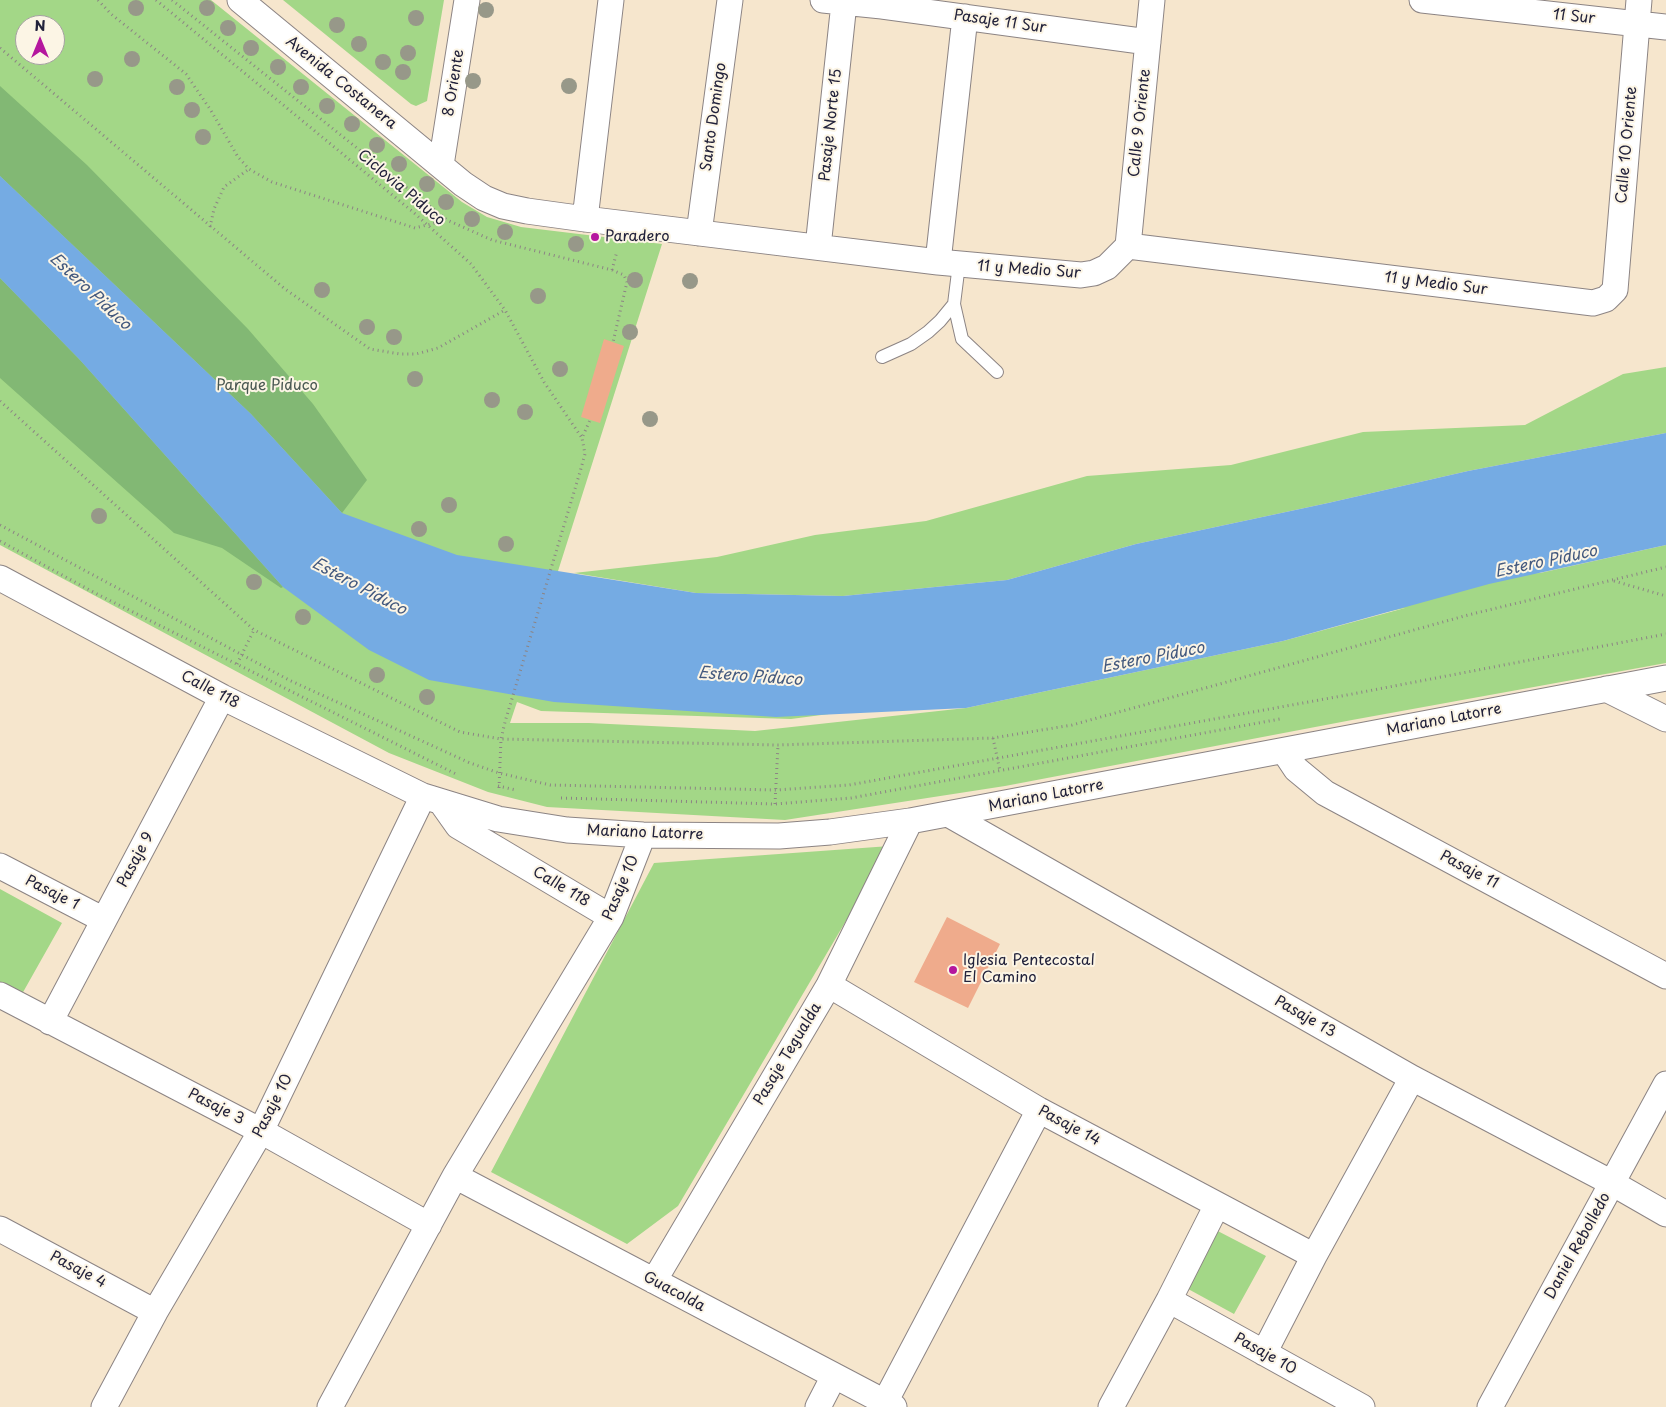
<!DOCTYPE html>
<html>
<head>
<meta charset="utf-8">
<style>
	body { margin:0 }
	#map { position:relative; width:1666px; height:1407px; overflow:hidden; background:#f6e6cd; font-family:"Playpen Sans",sans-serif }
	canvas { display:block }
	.north { position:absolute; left:15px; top:15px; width:50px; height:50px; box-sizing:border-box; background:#fcf5e5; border:1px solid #a5a1a1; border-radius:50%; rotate:0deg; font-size:14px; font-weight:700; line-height:20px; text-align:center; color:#22223b }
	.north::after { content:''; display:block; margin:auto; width:18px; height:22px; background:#b5179e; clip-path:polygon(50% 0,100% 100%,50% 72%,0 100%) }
</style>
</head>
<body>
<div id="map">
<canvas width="1666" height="1407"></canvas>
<div class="north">N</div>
</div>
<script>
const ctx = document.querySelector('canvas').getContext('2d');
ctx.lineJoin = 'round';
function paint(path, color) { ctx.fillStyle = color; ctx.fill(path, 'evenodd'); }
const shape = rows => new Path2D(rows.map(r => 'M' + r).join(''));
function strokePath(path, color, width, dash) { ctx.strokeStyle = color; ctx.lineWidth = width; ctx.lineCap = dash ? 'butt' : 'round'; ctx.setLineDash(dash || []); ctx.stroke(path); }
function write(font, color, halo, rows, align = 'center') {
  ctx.font = font + ' "Playpen Sans",sans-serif'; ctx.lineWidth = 4; ctx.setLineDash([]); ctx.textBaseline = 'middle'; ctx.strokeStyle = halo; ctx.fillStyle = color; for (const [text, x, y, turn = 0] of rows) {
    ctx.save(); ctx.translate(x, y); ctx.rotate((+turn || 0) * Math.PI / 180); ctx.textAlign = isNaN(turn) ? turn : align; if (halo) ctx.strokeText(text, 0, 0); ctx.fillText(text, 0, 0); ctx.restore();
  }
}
paint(shape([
	[0,0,211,0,462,202,487,217,521,227,662,244,545,612,1540,573,1666,545,1666,663,1352,720,1005,786,785,820,547,807,488,792,389,753,0,545],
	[25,25,55,25,55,55,25,55],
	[1405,608,1283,641,966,708,755,731,589,723,510,723,517,702,541,711,791,719,1019,689],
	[283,0,444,0,427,101,416,106,411,104],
	[1666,367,1666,433,1468,471,1328,503,1136,544,1007,580,843,596,696,593,574,573,717,557,815,535,926,521,1087,476,1231,465,1363,432,1525,425,1623,374],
	[890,846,678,1206,627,1244,491,1172,654,863],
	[0,889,62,923,22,994,0,982],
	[1210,1227,1266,1256,1234,1314,1179,1284]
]), '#a3d787');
paint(shape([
	[0,86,87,165,248,329,313,404,367,480,342,513,251,414,0,176],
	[0,278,80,360,283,587,281,588,222,548,174,533,0,378]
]), '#82b874');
paint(shape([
	[0,176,251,414,342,513,457,555,696,593,843,596,1007,580,1136,544,1328,503,1468,471,1666,433,1666,545,1489,584,1283,641,966,708,776,717,554,702,429,680,369,650,283,587,80,360,0,278]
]), '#75abe3');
paint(shape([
	[604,339,624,346,600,423,581,417],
	[947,917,1000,944,968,1008,914,982]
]), '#efab8c');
const service = shape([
	[954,304,962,339,997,372],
	[882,357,911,344,928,332,940,321,954,304,959,264]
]);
const minor = shape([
	[240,0,463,184,484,198,503,206,527,211,585,219,938,262,1081,275,1094,273,1107,267,1128,246],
	[823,0,882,6,1148,42],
	[1422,0,1666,27],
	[441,165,467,0],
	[585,219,611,0],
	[699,233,730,0],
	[1128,246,1593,303,1606,299,1615,290,1639,0],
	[1128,246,1152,0],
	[818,247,844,3],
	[938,262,965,17],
	[0,578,222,697,423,796,498,819,567,830,643,835,779,836,830,832,910,821,1666,678],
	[1606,689,1666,719],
	[1284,751,1296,769,1325,793,1666,976],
	[441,802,458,826,611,917],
	[948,814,1412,1078,1612,1183,1666,1214],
	[0,866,104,920],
	[829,985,1039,1110,1314,1256],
	[0,995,261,1131,429,1225],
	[50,1022,222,697],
	[455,1176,894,1407],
	[0,1229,155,1312],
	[654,1281,829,985,910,821],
	[1169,1300,1362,1407],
	[1264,1353,1314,1256,1412,1078],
	[885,1402,1039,1110],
	[104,1407,155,1312,261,1131,423,796],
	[330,1407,455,1176,611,917,643,835],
	[818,1407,834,1376],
	[1111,1407,1169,1300,1217,1205],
	[1490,1407,1666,1084]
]);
strokePath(service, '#8c8484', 14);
strokePath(minor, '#8c8484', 27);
strokePath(shape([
	[98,0,111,14,186,74,210,109,238,157,249,169,272,182,415,228,447,220],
	[156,0,413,212,471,264,505,310,544,382,582,438],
	[172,0,447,220,492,240,612,270,624,275,627,282,613,342],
	[0,48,285,289,370,349,400,354,416,354,438,348,505,310],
	[210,227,214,209,224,187,249,169],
	[612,270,617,251],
	[0,401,254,630,460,732,501,739,778,745,993,738,1072,725,1468,615,1666,567],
	[0,525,289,680,470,763,499,773,550,785,776,790,849,785,1347,695,1666,634],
	[0,541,95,593,456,774],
	[1614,581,1666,596],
	[237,664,254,630],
	[993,738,1000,771],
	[498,786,516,790],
	[499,788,501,739,505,722,580,472,585,454,582,438,590,420],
	[561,798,775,804,851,798,1280,719],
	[775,804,778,745]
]), '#8c8484', 3, [1, 4]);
strokePath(service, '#fff', 12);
strokePath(minor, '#fff', 25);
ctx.fillStyle = '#979889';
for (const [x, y] of [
	[136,8],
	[207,8],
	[486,10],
	[416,18],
	[337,25],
	[228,28],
	[359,44],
	[251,48],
	[408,53],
	[132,59],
	[383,62],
	[278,67],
	[403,72],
	[95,79],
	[473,81],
	[569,86],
	[177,87],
	[301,87],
	[327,106],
	[192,110],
	[352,124],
	[203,137],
	[377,145],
	[399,164],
	[427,184],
	[446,202],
	[472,219],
	[505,232],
	[576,244],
	[635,280],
	[690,281],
	[322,290],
	[538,296],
	[367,327],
	[630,332],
	[394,337],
	[560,369],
	[415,379],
	[492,400],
	[525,412],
	[650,419],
	[449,505],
	[99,516],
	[419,529],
	[506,544],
	[254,582],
	[303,617],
	[377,675],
	[427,697]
]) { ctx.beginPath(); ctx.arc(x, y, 8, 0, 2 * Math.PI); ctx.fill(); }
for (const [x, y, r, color] of [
	[595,237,5,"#b5179e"],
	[953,970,5,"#b5179e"]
]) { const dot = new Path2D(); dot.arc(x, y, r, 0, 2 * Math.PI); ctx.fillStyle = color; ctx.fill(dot); strokePath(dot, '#fcf5e5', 2); }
write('15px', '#22223b', '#fcf5e5', [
	["11 Sur",1574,17,6],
	["Pasaje 11 Sur",1000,22,8],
	["Avenida Costanera",341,83,39],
	["8 Oriente",454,83,-81],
	["Santo Domingo",714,117,-82],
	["Calle 9 Oriente",1140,123,-84],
	["Pasaje Norte 15",831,125,-84],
	["Calle 10 Oriente",1627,145,-85],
	["Ciclovia Piduco",401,188,40],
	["11 y Medio Sur",1029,270,4],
	["11 y Medio Sur",1436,284,7],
	["Calle 118",210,690,28],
	["Mariano Latorre",1444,720,-11],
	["Mariano Latorre",1046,796,-11],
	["Mariano Latorre",645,833,2],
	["Pasaje 9",136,860,-62],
	["Pasaje 11",1469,870,28],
	["Calle 118",561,887,31],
	["Pasaje 10",621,888,-67],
	["Pasaje 1",52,893,27],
	["Pasaje 13",1305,1017,30],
	["Pasaje Tegualda",788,1054,-59],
	["Pasaje 10",273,1106,-63],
	["Pasaje 3",216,1107,27],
	["Pasaje 14",1069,1126,28],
	["Daniel Rebolledo",1578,1246,-61],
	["Pasaje 4",78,1270,28],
	["Guacolda",674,1292,28],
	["Pasaje 10",1265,1354,29]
]);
write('15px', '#22223b', '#fcf5e5', [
	["Paradero",605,237],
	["Iglesia Pentecostal",963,961],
	["El Camino",963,978]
], 'left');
write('15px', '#495852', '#fcf5e5', [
	["Parque Piduco",267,386]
]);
write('italic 16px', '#43597e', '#fcf5e5', [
	["Estero Piduco",90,292,43],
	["Estero Piduco",1546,562,-12],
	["Estero Piduco",359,587,28],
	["Estero Piduco",1153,658,-11],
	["Estero Piduco",750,677,4]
]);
</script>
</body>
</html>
